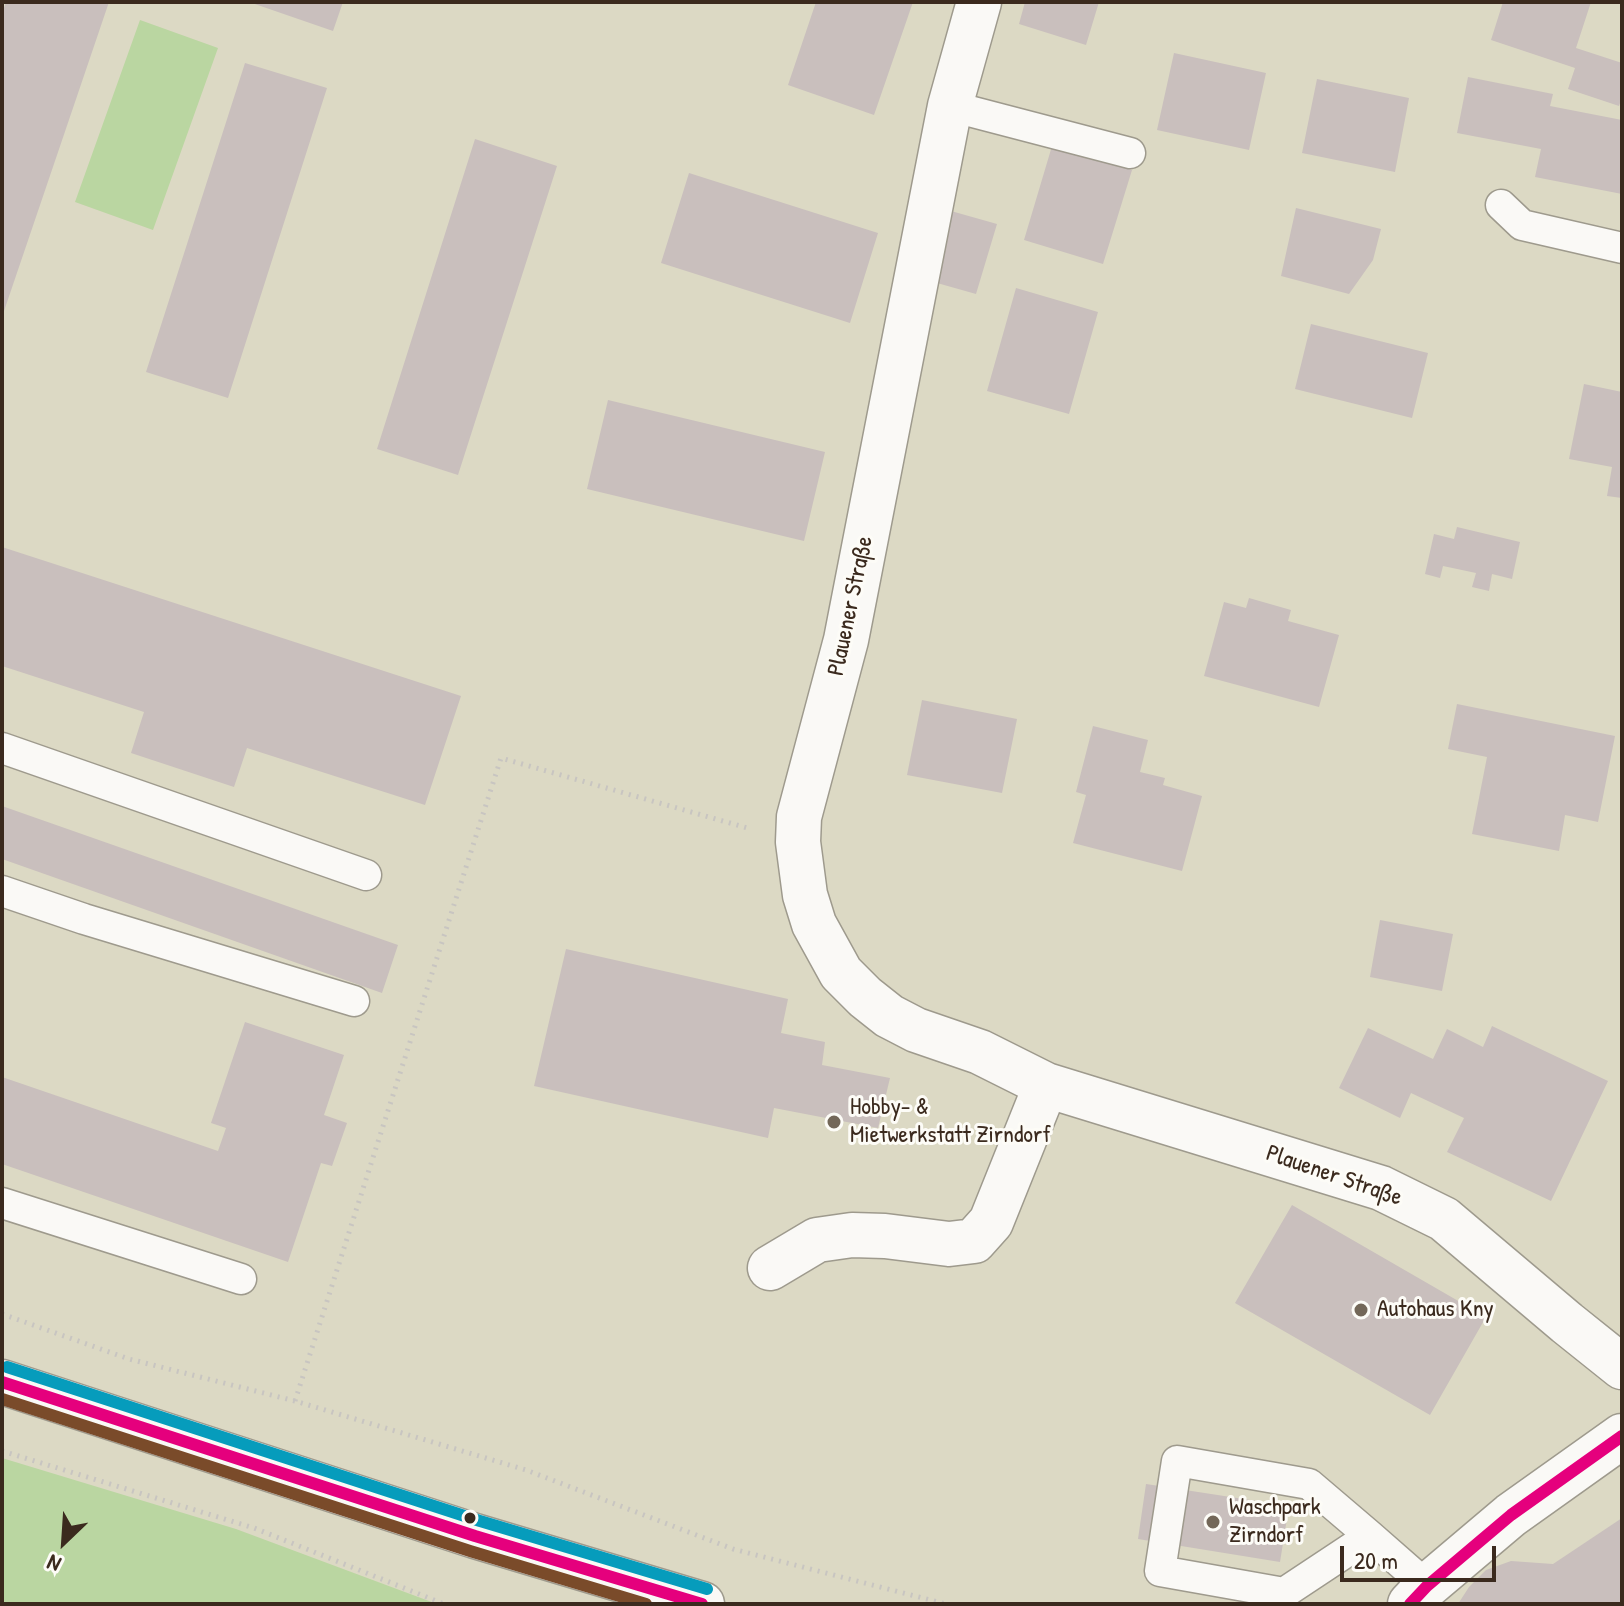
<!DOCTYPE html>
<html>
<head>
<meta charset="utf-8">
<style>
	body { margin:0 }
	#map { position:relative; width:1624px; height:1606px; overflow:hidden; background:#dcd9c4; font-family:"Patrick Hand",sans-serif }
	canvas { display:block }
	.frame { position:absolute; inset:0; border:4px solid #3b2a1e; pointer-events:none }
	.north { position:absolute; left:24px; top:1502px; width:80px; height:80px; -webkit-text-stroke:6px #fdfcf7; paint-order:stroke; rotate:205deg; font-size:22px; font-weight:700; line-height:32px; text-align:center; color:#3b2a1e }
	.north::after { content:''; display:block; margin:auto; width:28px; height:36px; background:#3b2a1e; clip-path:polygon(50% 0,100% 100%,50% 72%,0 100%) }
	.scale { position:absolute; left:1340px; top:1546px; width:156px; height:36px; box-sizing:border-box; border:4px solid #3b2a1e; border-top:0; padding-left:10px; font-size:24px; line-height:28px; white-space:nowrap; color:#3b2a1e; -webkit-text-stroke:6px #fdfcf7; paint-order:stroke }
</style>
</head>
<body>
<div id="map">
<canvas width="1624" height="1606"></canvas>
<div class="frame"></div>
<div class="north">N</div>
<div class="scale">20 m</div>
</div>
<script>
const ctx = document.querySelector('canvas').getContext('2d');
ctx.lineJoin = 'round';
function paint(path, color) { ctx.fillStyle = color; ctx.fill(path, 'evenodd'); }
const shape = rows => new Path2D(rows.map(r => 'M' + r).join(''));
function strokePath(path, color, width, dash) { ctx.strokeStyle = color; ctx.lineWidth = width; ctx.lineCap = dash ? 'butt' : 'round'; ctx.setLineDash(dash || []); ctx.stroke(path); }
function write(font, color, halo, rows, align = 'center') {
  ctx.font = font + ' "Patrick Hand",sans-serif'; ctx.lineWidth = 6; ctx.setLineDash([]); ctx.textBaseline = 'middle'; ctx.strokeStyle = halo; ctx.fillStyle = color; for (const [text, x, y, turn = 0] of rows) {
    ctx.save(); ctx.translate(x, y); ctx.rotate((+turn || 0) * Math.PI / 180); ctx.textAlign = isNaN(turn) ? turn : align; if (halo) ctx.strokeText(text, 0, 0); ctx.fillText(text, 0, 0); ctx.restore();
  }
}
paint(shape([
	[140,20,218,48,153,230,75,202],
	[2,1458,236,1529,437,1604,2,1604]
]), '#bad6a1');
paint(shape([
	[6,2,109,2,3,314,2,14],
	[249,2,343,2,333,31],
	[816,2,913,2,874,115,788,85],
	[1025,2,1099,2,1086,45,1019,24],
	[1503,2,1591,2,1576,48,1622,63,1622,97,1619,106,1568,89,1575,68,1491,40],
	[1174,53,1266,73,1249,150,1157,130],
	[245,63,327,88,228,398,146,372],
	[1468,77,1553,94,1550,106,1622,120,1622,194,1535,177,1541,149,1457,133],
	[1317,79,1409,98,1395,172,1302,153],
	[475,139,557,166,458,475,377,449],
	[1052,146,1132,170,1103,264,1024,240],
	[689,173,878,233,850,323,661,263],
	[1296,208,1381,229,1373,260,1349,294,1281,276],
	[951,211,997,224,976,294,930,281],
	[1016,288,1098,312,1069,414,987,391],
	[1311,324,1428,353,1412,418,1295,389],
	[1584,384,1622,392,1622,498,1607,496,1612,467,1569,459],
	[608,400,825,452,804,541,587,489],
	[1457,527,1520,542,1512,579,1492,574,1489,591,1472,587,1476,573,1443,566,1440,578,1425,574,1434,534,1454,539],
	[2,547,461,696,425,805,247,748,234,787,131,753,144,712,2,666],
	[1249,598,1291,610,1288,621,1339,635,1319,707,1204,676,1224,602,1246,608],
	[922,700,1017,719,1002,793,907,775],
	[1457,704,1615,736,1598,822,1565,815,1559,851,1472,834,1487,757,1448,749],
	[1093,726,1148,740,1140,772,1165,778,1163,785,1202,796,1182,871,1073,843,1086,795,1076,792],
	[2,806,398,945,382,993,2,859],
	[1380,920,1453,934,1442,991,1370,977],
	[566,949,788,999,781,1033,825,1042,822,1065,890,1078,878,1128,774,1108,768,1138,534,1086],
	[245,1022,344,1055,324,1115,347,1123,332,1166,321,1163,288,1262,2,1164,2,1077,218,1151,226,1128,211,1123],
	[1492,1026,1608,1081,1551,1201,1447,1152,1464,1118,1411,1093,1400,1118,1339,1088,1368,1028,1433,1059,1447,1029,1483,1047],
	[1292,1205,1486,1317,1430,1415,1235,1303],
	[1146,1484,1289,1506,1280,1562,1138,1539],
	[1622,1518,1622,1604,1458,1604,1469,1587,1486,1570,1511,1561,1553,1564]
]), '#c9bfbd');
const lane = shape([
	[950,106,1130,153],
	[1501,205,1522,225,1622,248],
	[2,748,366,875],
	[2,891,84,919,354,1001],
	[2,1203,241,1279],
	[1370,1536,1284,1593,1160,1571,1177,1461,1309,1484,1370,1536,1427,1586]
]);
const street = shape([
	[979,2,950,106,846,640,799,817,798,842,805,895,814,924,841,973,865,997,889,1016,916,1030,980,1052,1046,1085,1381,1188,1444,1219,1567,1323,1622,1367],
	[770,1268,817,1240,852,1235,885,1236,949,1244,974,1241,991,1222,1046,1085],
	[1410,1604,1427,1586,1511,1515,1622,1436]
]);
const secondary = shape([
	[2,1382,475,1536,702,1604]
]);
strokePath(lane, '#9e9a8d', 33);
strokePath(street, '#9e9a8d', 47);
strokePath(secondary, '#9e9a8d', 47);
strokePath(shape([
	[2,1314,129,1359,295,1401,526,1470,733,1549,946,1604],
	[295,1401,501,758,751,829],
	[2,1451,254,1528,444,1604]
]), '#c8c5c1', 5, [2, 6]);
strokePath(lane, '#faf9f6', 30);
strokePath(street, '#faf9f6', 44);
strokePath(secondary, '#faf9f6', 44);
strokePath(shape([
	[2,1382,475,1536,702,1604],
	[1410,1604,1427,1586,1511,1515,1622,1436]
]), '#e5007d', 12);
strokePath(shape([
	[2,1399,470,1551,646,1604]
]), '#7a4b2a', 12);
strokePath(shape([
	[7,1367,480,1521,707,1589]
]), '#069cbc', 12);
for (const [x, y, r, color] of [
	[834,1122,8,"#736758"],
	[1361,1310,8,"#736758"],
	[470,1518,7,"#3b2a1e"],
	[1213,1522,8,"#736758"]
]) { const dot = new Path2D(); dot.arc(x, y, r, 0, 2 * Math.PI); ctx.fillStyle = color; ctx.fill(dot); strokePath(dot, '#fdfcf7', 3); }
write('24px', '#3b2a1e', '#fdfcf7', [
	["Plauener Straße",851,606,-78],
	["Plauener Straße",1334,1176,19]
]);
write('24px', '#3b2a1e', '#fdfcf7', [
	["Hobby- &",850,1108],
	["Mietwerkstatt Zirndorf",850,1136],
	["Autohaus Kny",1377,1310],
	["Waschpark",1229,1508],
	["Zirndorf",1229,1536]
], 'left');
</script>
</body>
</html>
